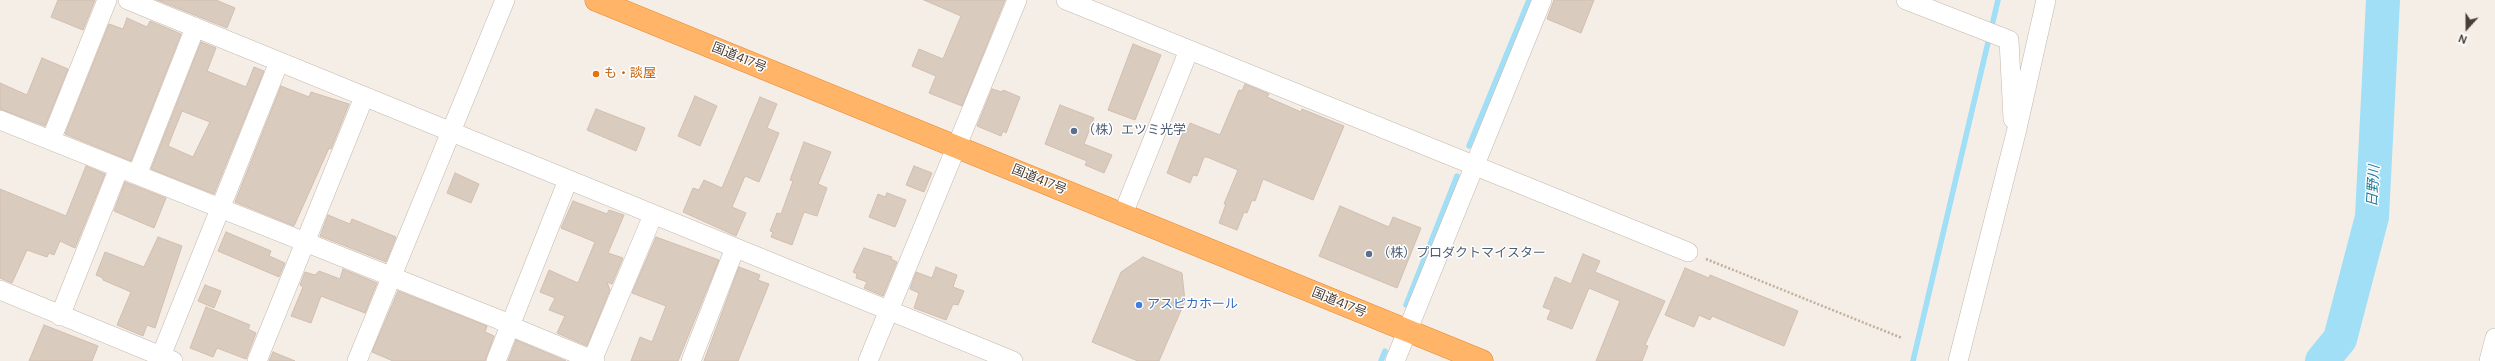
<!DOCTYPE html>
<html>
<head>
<meta charset="utf-8">
<style>
	body { margin:0 }
	#map { position:relative; width:2495px; height:361px; overflow:hidden; background:#f4eee7; font-family:"DM Sans",sans-serif }
	canvas { display:block }
	.north { position:absolute; left:2447px; top:8px; width:40px; height:40px; -webkit-text-stroke:3px #fff; paint-order:stroke; rotate:201deg; font-size:11px; font-weight:700; line-height:16px; text-align:center; color:#483e35 }
	.north::after { content:''; display:block; margin:auto; width:14px; height:18px; background:#483e35; clip-path:polygon(50% 0,100% 100%,50% 72%,0 100%) }
</style>
</head>
<body>
<div id="map">
<canvas width="2495" height="361"></canvas>
<div class="north">N</div>
</div>
<script>
const ctx = document.querySelector('canvas').getContext('2d');
ctx.lineJoin = 'round';
const shape = rows => new Path2D(rows.map(r => 'M' + r).join(''));
function strokePath(path, color, width, dash) { ctx.strokeStyle = color; ctx.lineWidth = width; ctx.lineCap = dash ? 'butt' : 'round'; ctx.setLineDash(dash || []); ctx.stroke(path); }
function paint(path, color) { ctx.fillStyle = color; ctx.fill(path, 'evenodd'); }
function write(font, color, halo, rows, align = 'center') {
  ctx.font = font + ' "DM Sans","Noto Sans JP",sans-serif'; ctx.lineWidth = 3; ctx.setLineDash([]); ctx.textBaseline = 'middle'; ctx.strokeStyle = halo; ctx.fillStyle = color; for (const [text, x, y, turn = 0] of rows) {
    ctx.save(); ctx.translate(x, y); ctx.rotate((+turn || 0) * Math.PI / 180); ctx.textAlign = isNaN(turn) ? turn : align; if (halo) ctx.strokeText(text, 0, 0); ctx.fillText(text, 0, 0); ctx.restore();
  }
}
strokePath(shape([
	[1469,146,1529,0],
	[1406,305,1457,176],
	[1381,361,1385,351],
	[1913,361,1998,0]
]), '#a0dff5', 5.5);
strokePath(shape([
	[2322,361,2340,339,2372,217,2383,0]
]), '#a0dff5', 34);
const building = shape([
	[58,0,95,0,83,30,51,17,58,0],
	[157,0,216,0,235,8,227,28,157,0],
	[924,0,1005,0,962,106,929,93,936,76,912,66,919,49,943,59,961,16,924,0],
	[1554,0,1594,0,1581,33,1547,19,1554,0],
	[127,18,147,27,150,21,181,34,131,161,65,134,109,24,123,29,127,18],
	[201,42,216,48,207,71,246,87,254,67,264,71,214,194,151,169,201,42],
	[182,111,210,122,193,157,168,146,182,111],
	[1133,44,1161,55,1135,120,1108,110,1133,44],
	[42,58,68,69,45,126,0,109,0,83,27,95,42,58],
	[1245,84,1269,94,1267,97,1301,112,1302,109,1344,126,1313,200,1263,179,1255,201,1252,200,1247,213,1244,212,1237,230,1219,223,1226,204,1224,204,1238,170,1207,157,1204,157,1197,176,1193,175,1190,183,1167,173,1183,132,1186,133,1190,123,1220,135,1239,90,1242,91,1245,84],
	[281,86,309,97,311,92,349,104,331,149,329,148,294,226,235,202,281,86],
	[992,89,1002,92,1003,90,1020,97,1006,133,1003,131,1001,136,977,126,992,89],
	[695,96,717,106,700,146,678,136,695,96],
	[760,97,777,104,767,128,779,133,759,182,745,176,732,207,746,213,736,236,683,212,693,188,699,190,704,180,722,188,760,97],
	[1060,105,1094,118,1084,144,1112,155,1104,173,1085,165,1087,161,1045,144,1060,105],
	[596,109,645,128,636,151,587,130,596,109],
	[804,142,831,152,818,184,827,188,817,216,804,212,792,245,771,237,773,232,770,231,777,213,781,214,793,181,790,180,804,142],
	[86,166,105,174,75,248,60,241,54,255,49,253,47,257,27,250,12,283,0,278,0,189,66,216,86,166],
	[914,166,932,173,924,192,906,185,914,166],
	[455,173,479,184,471,203,447,193,455,173],
	[125,182,166,198,154,228,114,211,125,182],
	[887,193,906,200,895,227,869,217,878,194,885,197,887,193],
	[573,201,607,214,609,210,624,215,608,253,623,258,612,284,607,282,610,290,587,346,557,333,565,316,549,310,555,298,540,292,549,270,578,283,595,242,561,228,573,201],
	[1340,206,1389,227,1393,217,1421,228,1397,288,1319,256,1340,206],
	[328,215,350,224,352,219,396,237,386,262,320,236,328,215],
	[226,232,271,251,269,256,285,263,279,277,218,251,226,232],
	[158,237,182,246,155,328,147,325,143,336,117,325,131,292,103,280,103,278,96,275,105,252,144,267,158,237],
	[656,237,719,260,678,361,631,361,640,337,652,342,666,306,632,293,656,237],
	[864,248,892,257,891,259,897,262,883,296,864,288,867,282,856,278,857,274,853,272,864,248],
	[1583,254,1600,261,1595,272,1665,301,1645,345,1648,346,1642,361,1596,361,1620,301,1589,288,1572,329,1547,319,1551,310,1543,307,1555,277,1571,284,1583,254],
	[1143,257,1182,273,1185,301,1159,361,1138,361,1092,342,1121,272,1143,257],
	[739,267,760,275,758,280,769,284,738,361,704,361,739,267],
	[936,267,957,275,953,287,964,291,958,305,953,304,946,320,914,308,919,293,910,289,916,272,932,278,936,267],
	[1685,268,1709,278,1710,275,1798,311,1784,346,1712,316,1710,320,1699,315,1694,327,1665,315,1685,268],
	[343,269,377,283,365,313,321,296,311,323,291,316,303,287,300,285,305,272,315,275,319,271,340,279,343,269],
	[205,285,221,291,214,308,198,301,205,285],
	[398,291,487,326,485,332,494,336,485,361,393,361,372,352,398,291],
	[206,307,250,325,248,329,256,333,246,359,217,348,213,357,190,348,206,307],
	[44,325,98,346,92,361,29,361,44,325],
	[516,340,566,361,508,361,516,340],
	[273,352,295,361,269,361,273,352]
]);
paint(building, '#dacbbf');
strokePath(building, '#d2beae', 1);
const minor = shape([
	[128,0,1013,361],
	[1066,0,1688,252],
	[1906,0,2009,40,2013,119],
	[0,120,500,320,510,326,595,361],
	[51,140,107,0],
	[137,175,195,28],
	[1123,214,1189,50],
	[0,290,173,361],
	[60,316,119,168],
	[161,356,279,62],
	[257,361,364,97],
	[357,361,505,0],
	[496,361,568,180],
	[592,361,653,215],
	[691,361,735,248],
	[868,361,1017,0],
	[1395,361,1542,0],
	[1958,361,2016,133,2046,0],
	[2489,361,2495,338]
]);
const highway = shape([
	[596,0,1482,361]
]);
strokePath(minor, '#c4b7ac', 20);
strokePath(highway, '#e7862f', 23);
strokePath(shape([
	[1706,259,1902,338]
]), '#c3ae99', 2.5, [2, 2]);
strokePath(minor, '#fff', 19);
strokePath(highway, '#ffb467', 22);
for (const [x, y, r, color] of [
	[596,74,4,"#e8710a"],
	[1074,131,4,"#5c6f8a"],
	[1369,254,4,"#5c6f8a"],
	[1139,305,4,"#3f7fe0"]
]) { const dot = new Path2D(); dot.arc(x, y, r, 0, 2 * Math.PI); ctx.fillStyle = color; ctx.fill(dot); strokePath(dot, '#fff', 1.5); }
write('13px', '#483e35', '#fff', [
	["国道417号",739,58,22],
	["国道417号",1039,180,22],
	["国道417号",1339,303,22]
]);
write('13px', '#c56008', '#fff', [
	["も・談屋",604,74]
], 'left');
write('13px', '#4e5e75', '#fff', [
	["（株）エツミ光学",1082,131],
	["（株）プロダクトマイスター",1377,254]
], 'left');
write('13px', '#366cbe', '#fff', [
	["アスピカホール",1147,305]
], 'left');
write('italic 14px', '#237a99', '#fff', [
	["日野川",2374,186,-87]
]);
</script>
</body>
</html>
